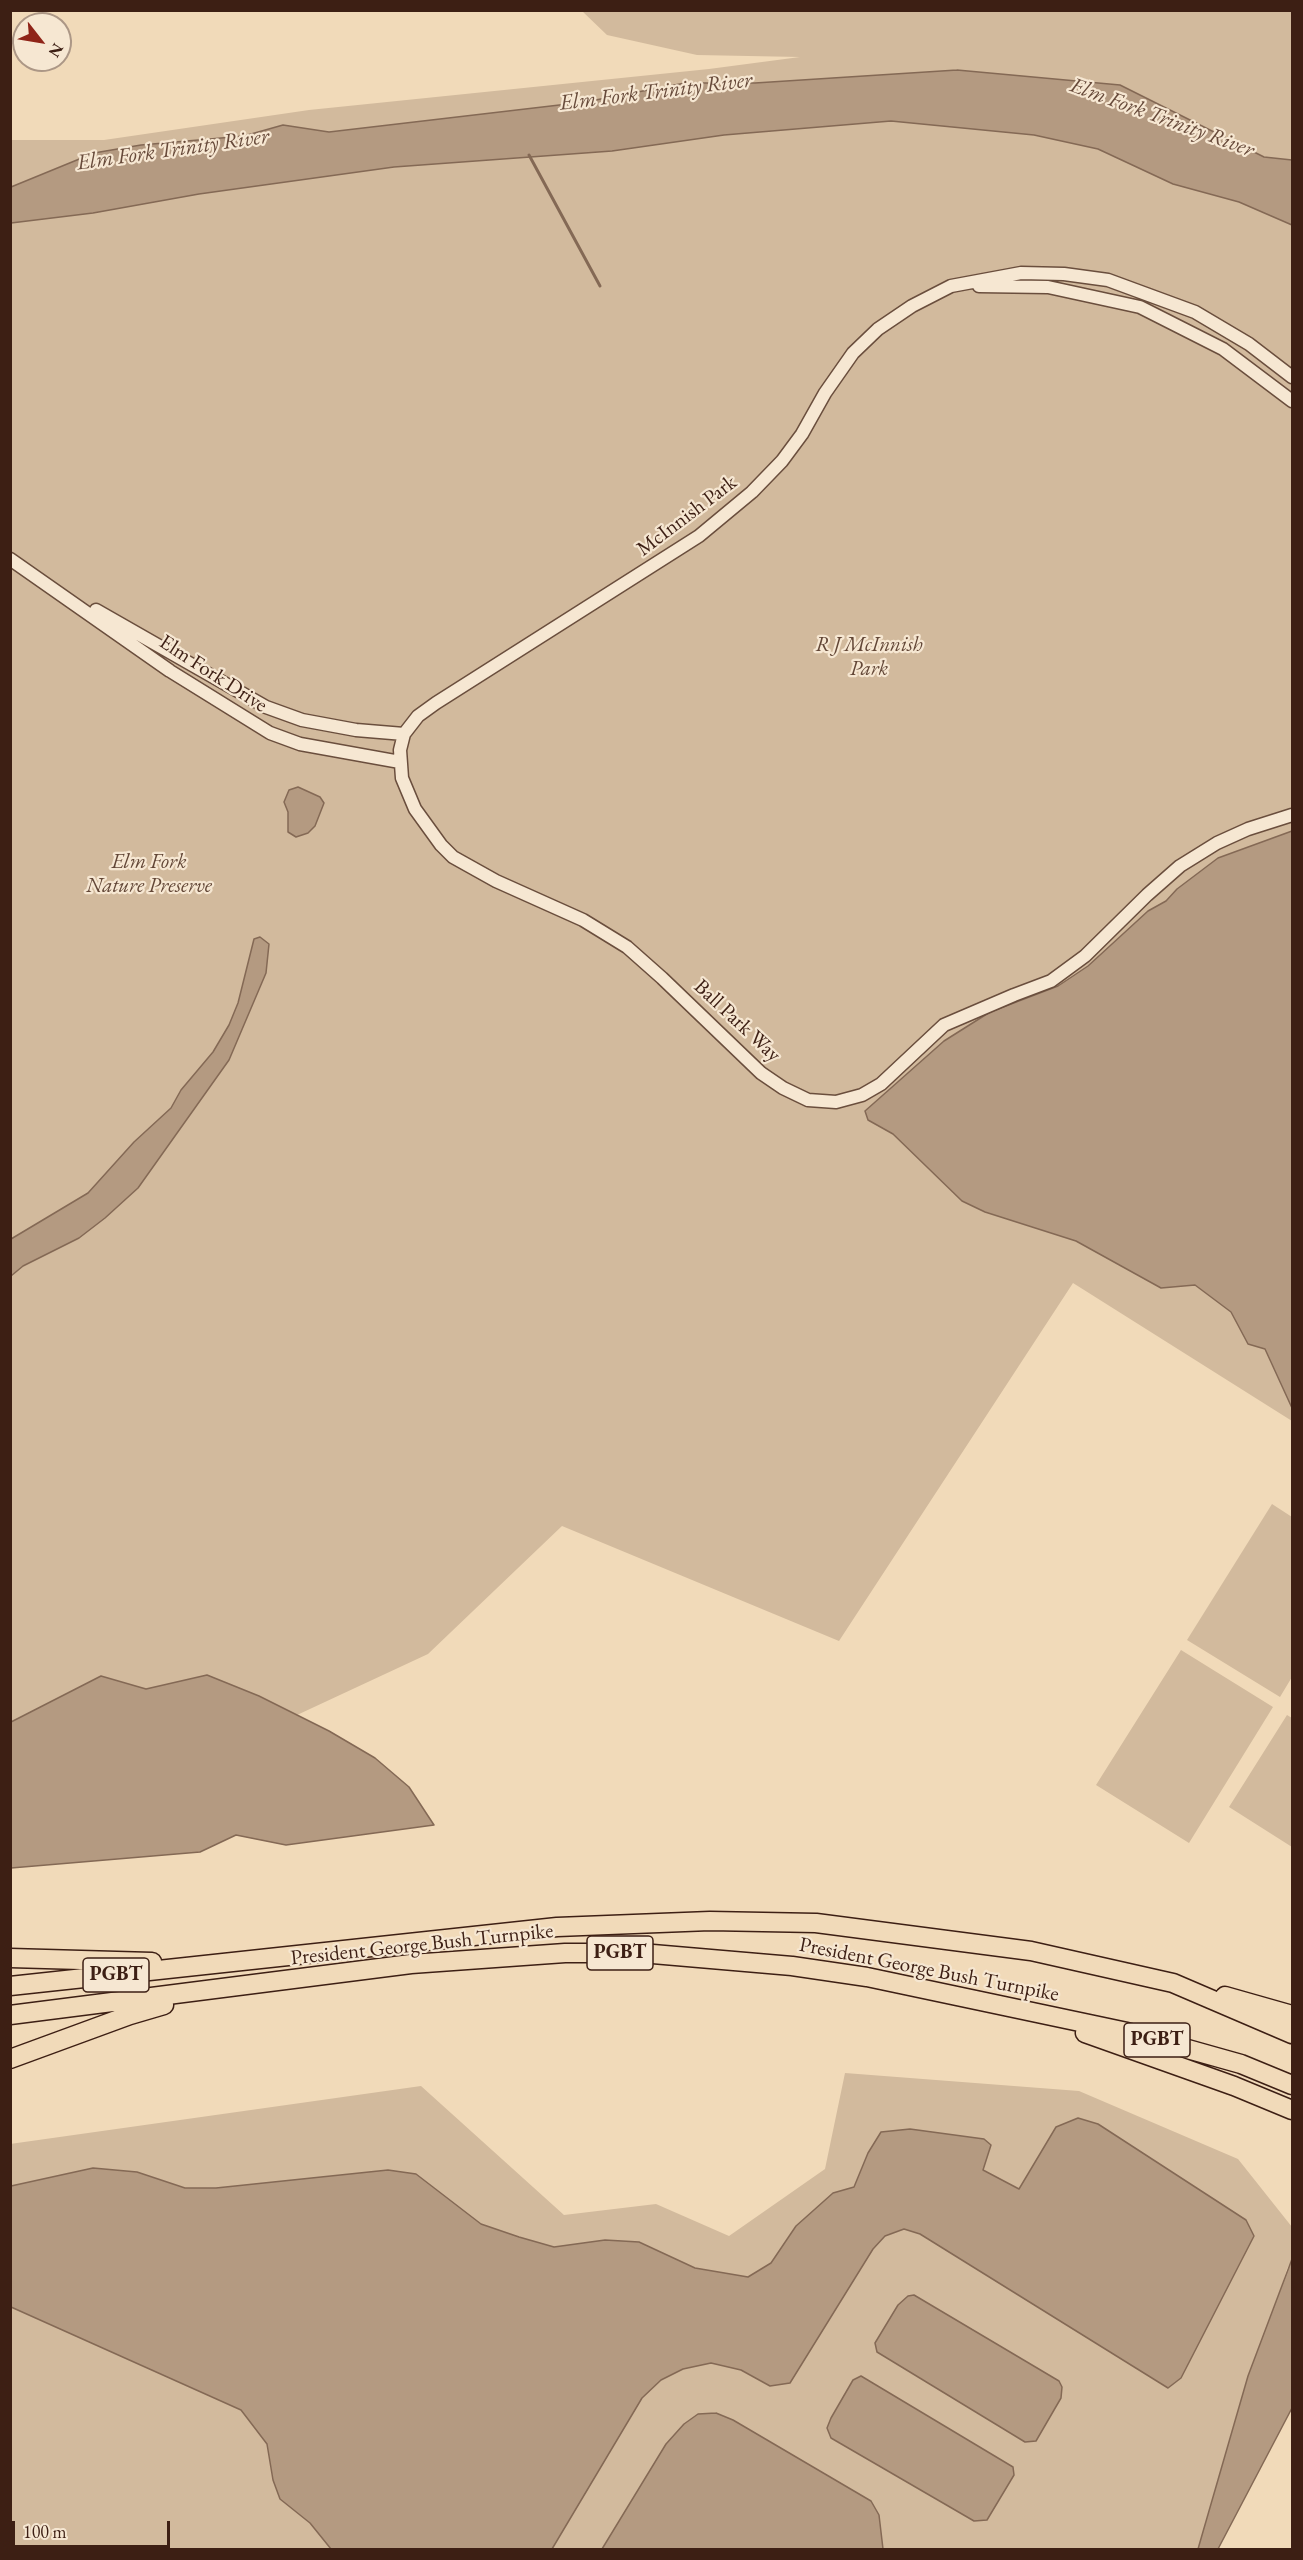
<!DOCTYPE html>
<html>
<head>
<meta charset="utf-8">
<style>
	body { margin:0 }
	#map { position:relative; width:1303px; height:2560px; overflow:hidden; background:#f1dab9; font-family:"EB Garamond",serif }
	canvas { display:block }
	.frame { position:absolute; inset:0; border:12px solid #3d1f14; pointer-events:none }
	.north { position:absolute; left:12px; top:12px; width:60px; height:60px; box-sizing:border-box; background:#f6e7d2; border:2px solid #ac9786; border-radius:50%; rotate:121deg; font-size:16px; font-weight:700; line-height:24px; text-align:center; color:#3d1f14 }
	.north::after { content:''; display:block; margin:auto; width:21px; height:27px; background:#8f2418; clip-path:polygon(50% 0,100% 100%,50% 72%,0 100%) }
	.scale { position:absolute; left:12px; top:2521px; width:158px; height:27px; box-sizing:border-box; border:3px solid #3d1f14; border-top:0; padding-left:8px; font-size:18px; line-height:21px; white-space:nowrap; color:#3d1f14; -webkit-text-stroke:4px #f6e7d2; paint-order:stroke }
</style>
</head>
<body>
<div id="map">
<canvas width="1303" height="2560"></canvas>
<div class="frame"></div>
<div class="north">N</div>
<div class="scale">100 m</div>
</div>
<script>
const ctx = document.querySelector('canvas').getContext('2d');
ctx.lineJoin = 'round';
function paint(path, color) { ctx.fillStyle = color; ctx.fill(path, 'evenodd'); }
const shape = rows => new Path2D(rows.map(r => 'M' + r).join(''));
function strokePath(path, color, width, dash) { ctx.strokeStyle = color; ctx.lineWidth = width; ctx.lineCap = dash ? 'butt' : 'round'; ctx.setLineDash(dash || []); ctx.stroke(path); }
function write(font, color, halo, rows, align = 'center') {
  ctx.font = font + ' "EB Garamond",serif'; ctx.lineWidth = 4.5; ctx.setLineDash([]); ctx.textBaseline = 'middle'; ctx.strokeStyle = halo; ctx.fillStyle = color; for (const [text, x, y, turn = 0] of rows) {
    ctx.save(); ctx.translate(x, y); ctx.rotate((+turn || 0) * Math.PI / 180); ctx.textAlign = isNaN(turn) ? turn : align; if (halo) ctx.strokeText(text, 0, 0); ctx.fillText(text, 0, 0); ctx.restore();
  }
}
paint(shape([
	[582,11,1292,11,1292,1421,1073,1283,839,1641,562,1526,428,1654,297,1715,207,1675,146,1690,101,1676,11,1722,11,140,104,140,309,110,709,69,800,57,697,55,607,35],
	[1272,1504,1292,1517,1292,1677,1280,1697,1187,1640],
	[1181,1650,1273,1707,1189,1843,1096,1785],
	[1287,1715,1292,1718,1292,1847,1229,1807],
	[845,2073,1079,2091,1238,2159,1292,2227,1292,2259,1287,2269,1198,2549,11,2549,10,2144,421,2086,564,2215,656,2204,729,2236,825,2169]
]), '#d2ba9d');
const water = shape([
	[957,70,1120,85,1264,157,1292,160,1292,225,1239,202,1173,184,1098,149,1034,135,891,121,724,135,612,151,394,167,199,194,93,213,11,223,11,187,94,153,141,145,244,136,283,125,329,132,585,102,685,83,755,83,957,70],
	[298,787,320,797,324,803,315,826,308,833,296,837,288,832,288,812,284,802,289,790,298,787],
	[1292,831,1292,1408,1265,1349,1248,1344,1231,1312,1195,1285,1161,1288,1076,1241,985,1212,962,1201,893,1134,868,1120,865,1111,944,1041,990,1012,1058,986,1088,966,1148,911,1166,901,1177,889,1218,858,1292,831],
	[260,937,269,944,266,973,229,1060,138,1188,105,1218,79,1238,23,1266,11,1276,11,1239,88,1193,134,1142,171,1108,181,1090,213,1052,229,1025,238,1003,254,939,260,937],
	[207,1675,259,1696,329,1731,375,1758,409,1787,434,1825,286,1845,236,1835,200,1852,11,1868,11,1722,101,1676,146,1689,207,1675],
	[1078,2118,1098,2124,1246,2220,1254,2236,1181,2378,1168,2388,920,2234,904,2229,885,2236,873,2249,790,2383,770,2386,741,2370,711,2363,683,2369,661,2380,642,2398,552,2549,331,2549,310,2523,280,2499,273,2480,267,2444,241,2410,11,2307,11,2186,93,2168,137,2172,185,2188,216,2188,388,2170,416,2174,481,2224,519,2237,554,2247,605,2240,639,2242,695,2268,748,2277,771,2263,796,2226,833,2193,854,2187,868,2153,881,2132,910,2129,984,2139,991,2145,983,2170,1019,2189,1056,2127,1078,2118],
	[1292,2259,1292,2408,1218,2549,1198,2549,1248,2376,1292,2259],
	[914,2295,1059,2381,1062,2387,1061,2398,1036,2441,1025,2442,877,2352,875,2343,898,2305,908,2296,914,2295],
	[861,2376,1013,2467,1014,2475,987,2520,974,2521,831,2438,827,2428,831,2418,853,2380,861,2376],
	[716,2413,733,2420,871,2501,879,2515,883,2549,602,2549,666,2444,684,2424,698,2414,716,2413]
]);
paint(water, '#b49a81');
strokePath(water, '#846955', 1.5);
strokePath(shape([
	[529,155,600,286]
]), '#846955', 3);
const minor = shape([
	[979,286,1048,287,1140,307,1223,349,1292,401],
	[1292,377,1249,344,1195,312,1108,280,1064,274,1021,273,951,286,912,306,878,329,853,353,825,393,802,434,782,461,752,492,699,536,436,703,418,716,404,734,400,750,402,778,415,809,441,845,453,857,496,881,583,920,627,947,662,978,761,1073,783,1088,808,1100,836,1102,862,1095,881,1084,944,1025,1014,995,1051,981,1085,956,1147,895,1180,866,1217,843,1248,829,1292,815],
	[10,559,170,671,270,733,300,744,400,762],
	[96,610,266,707,302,720,356,730,404,734]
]);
const highway = shape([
	[10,1958,152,1962],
	[10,1986,557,1927,710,1921,816,1923,1031,1951,1173,1983,1292,2034],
	[1225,1996,1292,2015],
	[10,2015,411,1964,565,1953,641,1953,792,1966,867,1977,1127,2032,1241,2064,1292,2085],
	[1085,2033,1234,2086,1292,2110],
	[10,2059,130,2015,164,2005]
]);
strokePath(minor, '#6a4e3d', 15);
strokePath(highway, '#3d1f14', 21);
strokePath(minor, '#f6e7d2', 12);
strokePath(highway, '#f1dab9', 18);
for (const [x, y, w] of [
	[620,1953,66],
	[116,1975,66],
	[1157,2040,66]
]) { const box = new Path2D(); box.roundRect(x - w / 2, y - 17, w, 34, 4.5); ctx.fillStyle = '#f6e7d2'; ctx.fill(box); strokePath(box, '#3d1f14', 1.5); }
write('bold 20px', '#3d1f14', null, [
	["PGBT",620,1953],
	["PGBT",116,1975],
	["PGBT",1157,2040]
]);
write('21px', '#3d1f14', '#f6e7d2', [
	["McInnish Park",687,516,-37],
	["Elm Fork Drive",213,674,33],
	["Ball Park Way",737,1021,43],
	["President George Bush Turnpike",422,1945,-6],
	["President George Bush Turnpike",929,1970,11]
]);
write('italic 21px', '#624636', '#f6e7d2', [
	["R J McInnish",869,645],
	["Park",869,669],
	["Elm Fork",149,862],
	["Nature Preserve",149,886]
]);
write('italic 22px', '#674a3a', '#f6e7d2', [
	["Elm Fork Trinity River",656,92,-7],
	["Elm Fork Trinity River",1162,118,20],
	["Elm Fork Trinity River",173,150,-8]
]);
</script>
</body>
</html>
